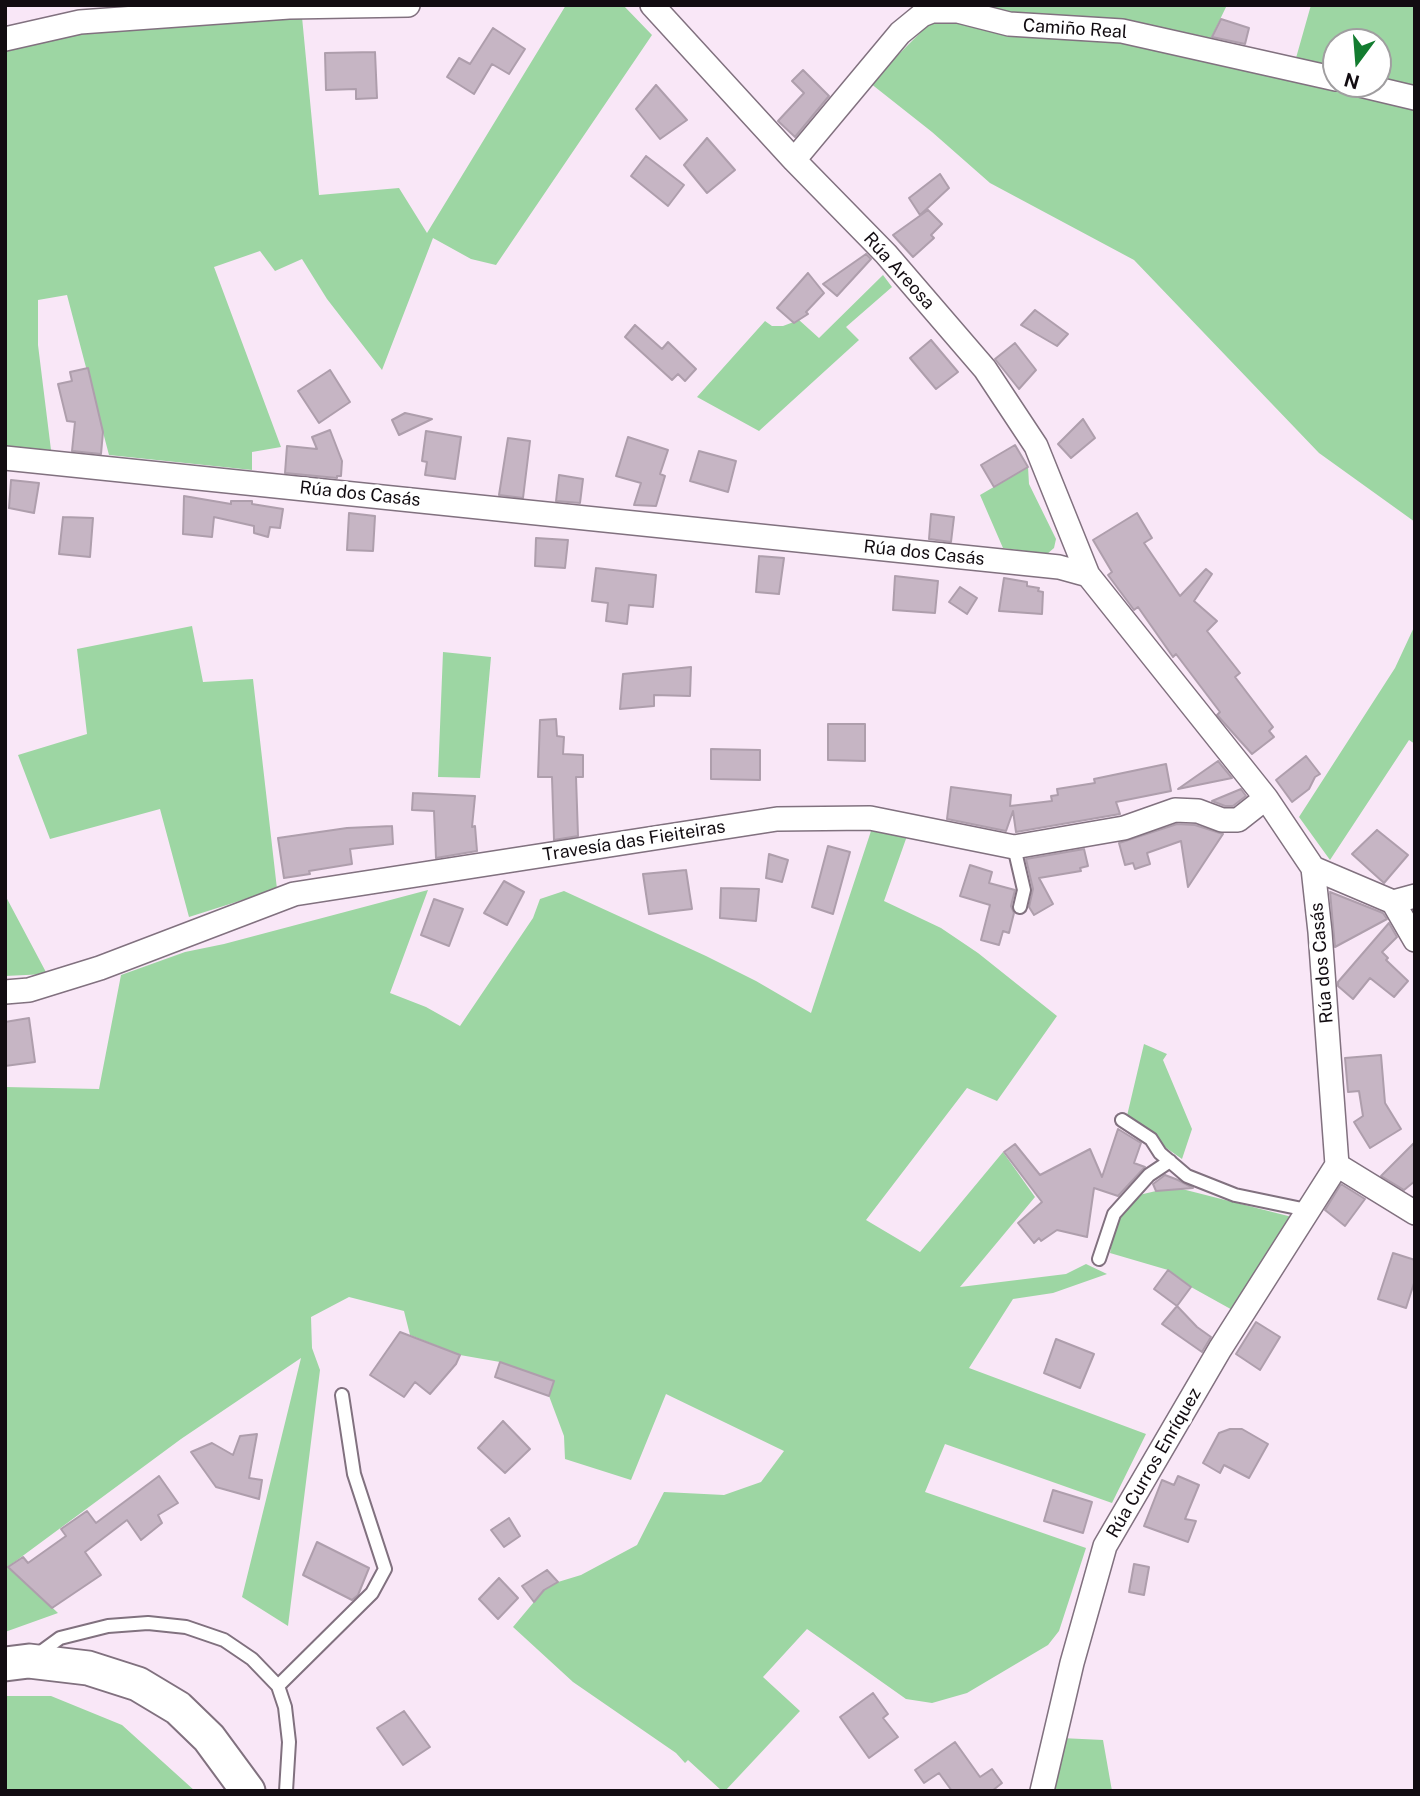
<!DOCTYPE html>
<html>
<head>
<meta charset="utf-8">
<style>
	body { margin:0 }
	#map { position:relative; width:1420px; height:1796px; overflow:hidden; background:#f9e7f7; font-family:"Public Sans",sans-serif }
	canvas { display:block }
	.frame { position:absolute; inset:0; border:7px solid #120c11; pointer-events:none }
	.north { position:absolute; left:1322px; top:28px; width:70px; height:70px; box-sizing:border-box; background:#fff; border:2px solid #a09ea0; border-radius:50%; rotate:196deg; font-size:19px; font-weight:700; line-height:28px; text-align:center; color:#120c11 }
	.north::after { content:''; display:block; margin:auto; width:24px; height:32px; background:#137c30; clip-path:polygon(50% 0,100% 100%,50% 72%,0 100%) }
</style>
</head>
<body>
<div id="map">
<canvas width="1420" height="1796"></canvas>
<div class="frame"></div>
<div class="north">N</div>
</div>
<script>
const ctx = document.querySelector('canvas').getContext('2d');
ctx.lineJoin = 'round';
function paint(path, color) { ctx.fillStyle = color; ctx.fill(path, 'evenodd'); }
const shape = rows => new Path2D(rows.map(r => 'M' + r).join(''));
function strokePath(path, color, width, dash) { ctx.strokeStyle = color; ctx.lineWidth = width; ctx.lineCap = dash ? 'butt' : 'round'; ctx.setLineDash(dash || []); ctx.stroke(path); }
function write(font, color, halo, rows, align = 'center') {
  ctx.font = font + ' "Public Sans",sans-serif'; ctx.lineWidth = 7; ctx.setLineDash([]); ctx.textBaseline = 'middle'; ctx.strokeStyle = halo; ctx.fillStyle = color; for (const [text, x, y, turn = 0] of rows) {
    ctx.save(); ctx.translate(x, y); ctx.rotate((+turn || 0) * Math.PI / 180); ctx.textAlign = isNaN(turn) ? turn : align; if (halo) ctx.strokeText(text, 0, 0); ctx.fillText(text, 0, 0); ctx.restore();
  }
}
paint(shape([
	[566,5,623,5,652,35,496,265,471,259,433,238,382,370,327,299,302,259,275,271,260,251,214,267,281,447,252,452,252,470,109,455,67,295,38,300,38,345,51,450,5,447,5,46,112,29,302,17,319,195,399,188,427,233],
	[972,5,1227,5,1211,38,1124,19,1033,19],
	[1311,5,1415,5,1415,87,1378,78,1378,42,1336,42,1336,67,1296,58],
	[942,19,1114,37,1415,110,1415,522,1319,453,1134,260,990,183,932,132,870,83,931,22],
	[883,275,892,287,846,327,859,340,759,431,697,397,765,321,772,326,783,326,799,320,819,338],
	[1028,467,1029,484,1056,539,1054,548,1047,554,1003,548,980,495],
	[1415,625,1415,744,1409,740,1330,860,1299,817,1395,668],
	[192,626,203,682,253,679,277,889,189,917,160,809,50,839,18,755,87,734,77,649],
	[443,652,491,657,480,778,438,777],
	[871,831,907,836,884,901,941,928,978,953,1057,1016,997,1101,967,1088,866,1220,920,1252,1003,1152,1035,1197,960,1287,1066,1274,1086,1264,1107,1274,1053,1293,1013,1299,969,1368,1146,1434,1112,1503,945,1444,925,1492,1086,1548,1059,1631,1048,1645,967,1693,932,1703,906,1699,807,1629,763,1677,800,1711,725,1791,722,1791,688,1760,685,1763,676,1753,573,1682,513,1627,544,1590,558,1582,581,1575,637,1545,664,1492,724,1495,761,1482,784,1451,666,1394,631,1480,565,1459,564,1436,549,1396,553,1381,500,1362,460,1355,410,1335,404,1311,349,1297,311,1317,312,1348,320,1370,288,1626,242,1597,301,1358,181,1439,9,1566,58,1613,5,1632,5,1087,99,1089,121,975,185,952,224,944,428,890,390,993,426,1007,460,1026,533,918,540,899,564,891,706,956,756,981,811,1013],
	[5,895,47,974,5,976],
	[1144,1044,1167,1054,1163,1060,1192,1129,1182,1159,1126,1120],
	[1182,1189,1292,1217,1236,1312,1191,1287,1168,1270,1110,1253,1116,1220,1139,1195,1156,1191],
	[5,1696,51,1696,122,1725,195,1791,5,1791],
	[1061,1738,1103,1740,1112,1791,1048,1791]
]), '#9dd6a3');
const building = shape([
	[1221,19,1249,28,1245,44,1212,37,1221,19],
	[493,28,525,49,509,74,492,64,474,94,447,77,459,58,470,64,493,28],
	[375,52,377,98,356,99,356,89,326,90,325,53,375,52],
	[803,70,829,96,795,137,778,121,804,93,792,81,803,70],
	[656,85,687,120,660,139,636,109,656,85],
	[707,138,735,170,707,193,684,165,707,138],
	[646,156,684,185,668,206,631,176,646,156],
	[940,174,949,188,920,215,909,198,940,174],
	[928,210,942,224,931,235,934,238,913,257,893,235,928,210],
	[866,254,871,259,837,296,823,284,866,254],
	[808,273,824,293,806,312,808,314,794,323,777,308,808,273],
	[1035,310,1068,334,1057,346,1021,325,1035,310],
	[635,325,662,349,668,342,696,369,685,381,678,374,672,380,625,337,635,325],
	[931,340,958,372,936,389,910,358,931,340],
	[1015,343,1036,370,1019,389,995,359,1015,343],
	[88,368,103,432,101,454,72,451,75,422,67,421,58,384,72,381,70,372,88,368],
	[330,370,350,402,319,423,298,391,330,370],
	[405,413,432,419,399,435,392,420,405,413],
	[1083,419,1095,438,1071,458,1058,444,1083,419],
	[330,430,342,461,341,476,337,476,337,478,285,473,287,446,317,449,312,437,330,430],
	[426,431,461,437,455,479,425,475,427,462,422,461,426,431],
	[628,437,668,450,660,474,665,476,656,506,634,505,641,483,616,476,628,437],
	[508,438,530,441,523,498,499,495,508,438],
	[1015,445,1028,467,994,487,981,465,1015,445],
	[699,451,736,461,728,492,690,481,699,451],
	[559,475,583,479,580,503,556,501,559,475],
	[11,480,39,483,34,513,9,508,11,480],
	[184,496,231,504,231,501,252,501,252,504,283,509,280,528,270,527,268,537,254,533,254,526,214,517,212,537,183,534,184,496],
	[349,513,375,516,373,551,347,550,349,513],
	[1137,513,1152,538,1144,543,1180,596,1206,569,1212,574,1194,601,1217,621,1207,631,1240,673,1235,677,1273,727,1269,731,1274,737,1252,754,1217,715,1220,712,1176,654,1173,657,1138,607,1134,610,1108,575,1112,572,1093,540,1137,513],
	[931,514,954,517,951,542,929,539,931,514],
	[63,517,93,518,90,557,59,554,63,517],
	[536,538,568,540,565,568,535,566,536,538],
	[759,556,784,558,779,594,756,592,759,556],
	[596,568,656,575,653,607,629,605,627,624,606,621,608,603,592,601,596,568],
	[895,576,938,581,935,613,893,610,895,576],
	[1004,578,1027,582,1027,586,1039,588,1038,591,1043,592,1042,614,999,611,1004,578],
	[960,587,977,598,967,614,949,602,960,587],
	[691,667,690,696,654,695,654,706,620,709,623,674,691,667],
	[556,719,557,736,564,737,563,754,583,755,583,777,576,777,578,836,554,840,552,777,538,777,540,720,556,719],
	[828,724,865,724,865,761,828,760,828,724],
	[711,749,760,750,760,780,711,779,711,749],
	[1306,756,1320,774,1315,777,1309,789,1292,802,1276,780,1306,756],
	[1218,761,1232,778,1178,789,1218,761],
	[1166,764,1171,791,1116,802,1120,814,1016,832,1013,811,1006,831,947,819,951,787,1011,795,1010,806,1052,801,1051,796,1058,795,1057,789,1095,783,1094,779,1166,764],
	[1241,789,1246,796,1233,806,1225,806,1212,801,1241,789],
	[413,793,475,796,472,827,475,826,477,851,436,858,434,811,412,810,413,793],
	[1177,824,1195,825,1223,834,1188,887,1181,841,1147,853,1150,864,1135,869,1133,863,1125,865,1119,843,1177,824],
	[392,826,393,844,350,849,352,864,309,871,310,874,284,878,278,838,347,828,392,826],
	[1377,830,1408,855,1384,883,1352,854,1377,830],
	[828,846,850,852,833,914,812,907,828,846],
	[1084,849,1088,866,1080,868,1081,871,1039,878,1053,904,1034,915,1029,907,1033,889,1026,859,1084,849],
	[769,854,788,860,782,882,766,878,769,854],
	[970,865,992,872,989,883,1015,890,1011,906,1014,913,1009,933,1003,931,999,945,981,940,990,905,960,896,970,865],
	[686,870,692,909,649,914,643,874,686,870],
	[504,881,524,892,507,925,484,913,504,881],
	[721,888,759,889,756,921,720,918,721,888],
	[1330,892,1383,913,1387,919,1335,947,1330,892],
	[434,899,463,909,449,946,421,935,434,899],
	[1389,923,1397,937,1382,952,1388,958,1386,960,1408,981,1394,997,1370,978,1353,999,1338,986,1338,982,1389,923],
	[29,1018,35,1062,5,1066,5,1022,29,1018],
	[1381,1055,1385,1103,1401,1129,1370,1148,1354,1122,1363,1116,1359,1091,1348,1092,1345,1058,1381,1055],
	[1118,1129,1141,1143,1134,1163,1145,1167,1118,1196,1094,1188,1087,1237,1057,1230,1041,1241,1039,1238,1034,1243,1018,1223,1042,1202,1004,1152,1015,1144,1040,1175,1090,1149,1102,1177,1118,1129],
	[1415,1142,1415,1181,1404,1190,1381,1176,1415,1142],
	[1165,1175,1178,1180,1193,1188,1156,1191,1153,1184,1165,1175],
	[1341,1184,1365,1199,1345,1226,1325,1210,1341,1184],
	[1393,1253,1415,1260,1415,1280,1406,1308,1378,1299,1393,1253],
	[1168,1270,1191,1287,1177,1306,1154,1289,1168,1270],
	[1177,1306,1197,1327,1211,1337,1202,1352,1162,1324,1177,1306],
	[1256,1322,1280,1337,1260,1370,1236,1354,1256,1322],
	[400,1332,460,1355,456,1364,430,1394,415,1382,404,1397,370,1375,400,1332],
	[1056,1339,1094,1354,1080,1388,1044,1373,1056,1339],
	[500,1362,554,1381,549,1396,495,1377,500,1362],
	[503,1421,530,1449,505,1473,478,1448,503,1421],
	[1230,1429,1242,1429,1268,1444,1249,1478,1224,1465,1220,1473,1203,1463,1219,1433,1230,1429],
	[257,1434,249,1478,262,1480,259,1499,216,1487,191,1452,212,1443,233,1455,240,1436,257,1434],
	[159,1476,178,1503,158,1515,162,1523,141,1540,127,1520,85,1552,101,1575,52,1608,8,1567,23,1557,28,1563,66,1536,61,1529,87,1511,96,1523,159,1476],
	[1178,1476,1199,1485,1185,1519,1196,1521,1188,1542,1144,1526,1162,1480,1174,1485,1178,1476],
	[1053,1490,1092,1502,1083,1533,1044,1521,1053,1490],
	[509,1518,520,1536,504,1547,491,1530,509,1518],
	[317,1542,369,1568,358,1595,352,1600,303,1575,317,1542],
	[1134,1564,1149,1567,1144,1595,1129,1592,1134,1564],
	[547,1570,558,1582,544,1590,534,1602,522,1586,547,1570],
	[499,1578,518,1598,498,1619,479,1599,499,1578],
	[873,1693,888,1714,883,1718,898,1737,869,1758,840,1717,873,1693],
	[404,1711,430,1747,403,1765,377,1728,404,1711],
	[955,1742,980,1777,992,1769,1002,1783,992,1791,952,1791,939,1773,924,1783,915,1770,955,1742]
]);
paint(building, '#c6b5c4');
strokePath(building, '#ae9eac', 2);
const lane = shape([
	[1014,847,1024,890,1020,907],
	[1122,1120,1151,1139,1160,1153,1187,1176,1235,1195,1307,1210],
	[1099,1259,1114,1214,1149,1175,1170,1161],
	[34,1657,60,1638,108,1626,148,1623,186,1627,224,1640,252,1659,278,1686,285,1707,289,1742,286,1791],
	[278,1686,372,1593,385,1569,354,1474,342,1395]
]);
const street = shape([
	[652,5,794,160,886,254,985,369,1036,446,1088,575],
	[5,39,80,22,289,7,408,5],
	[1356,84,1415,98],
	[794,160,900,33,922,15,932,11,958,11,1009,24,1122,31,1336,79],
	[5,458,1059,567,1088,575,1266,798,1313,868,1320,932,1337,1165,1415,1213],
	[1313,868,1393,902,1415,896],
	[1393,902,1415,940],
	[5,992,29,990,100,968,294,894,777,819,870,818,1014,847,1124,828,1175,810,1198,811,1222,820,1238,820,1266,798],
	[1042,1791,1072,1663,1105,1546,1220,1349,1337,1165]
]);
const secondary = shape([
	[5,1664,29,1661,88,1668,138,1684,178,1708,209,1738,248,1791]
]);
strokePath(lane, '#81717f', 16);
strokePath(street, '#81717f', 26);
strokePath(secondary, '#81717f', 37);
strokePath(lane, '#fff', 12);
strokePath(street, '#fff', 23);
strokePath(secondary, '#fff', 33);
write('18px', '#120c11', '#fff', [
	["Camiño Real",1075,29,4],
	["Rúa Areosa",899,271,48],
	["Rúa dos Casás",360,494,6],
	["Rúa dos Casás",924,553,6],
	["Travesía das Fieiteiras",634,841,-9],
	["Rúa dos Casás",1322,963,-95],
	["Rúa Curros Enríquez",1154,1463,-60]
]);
</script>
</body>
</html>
